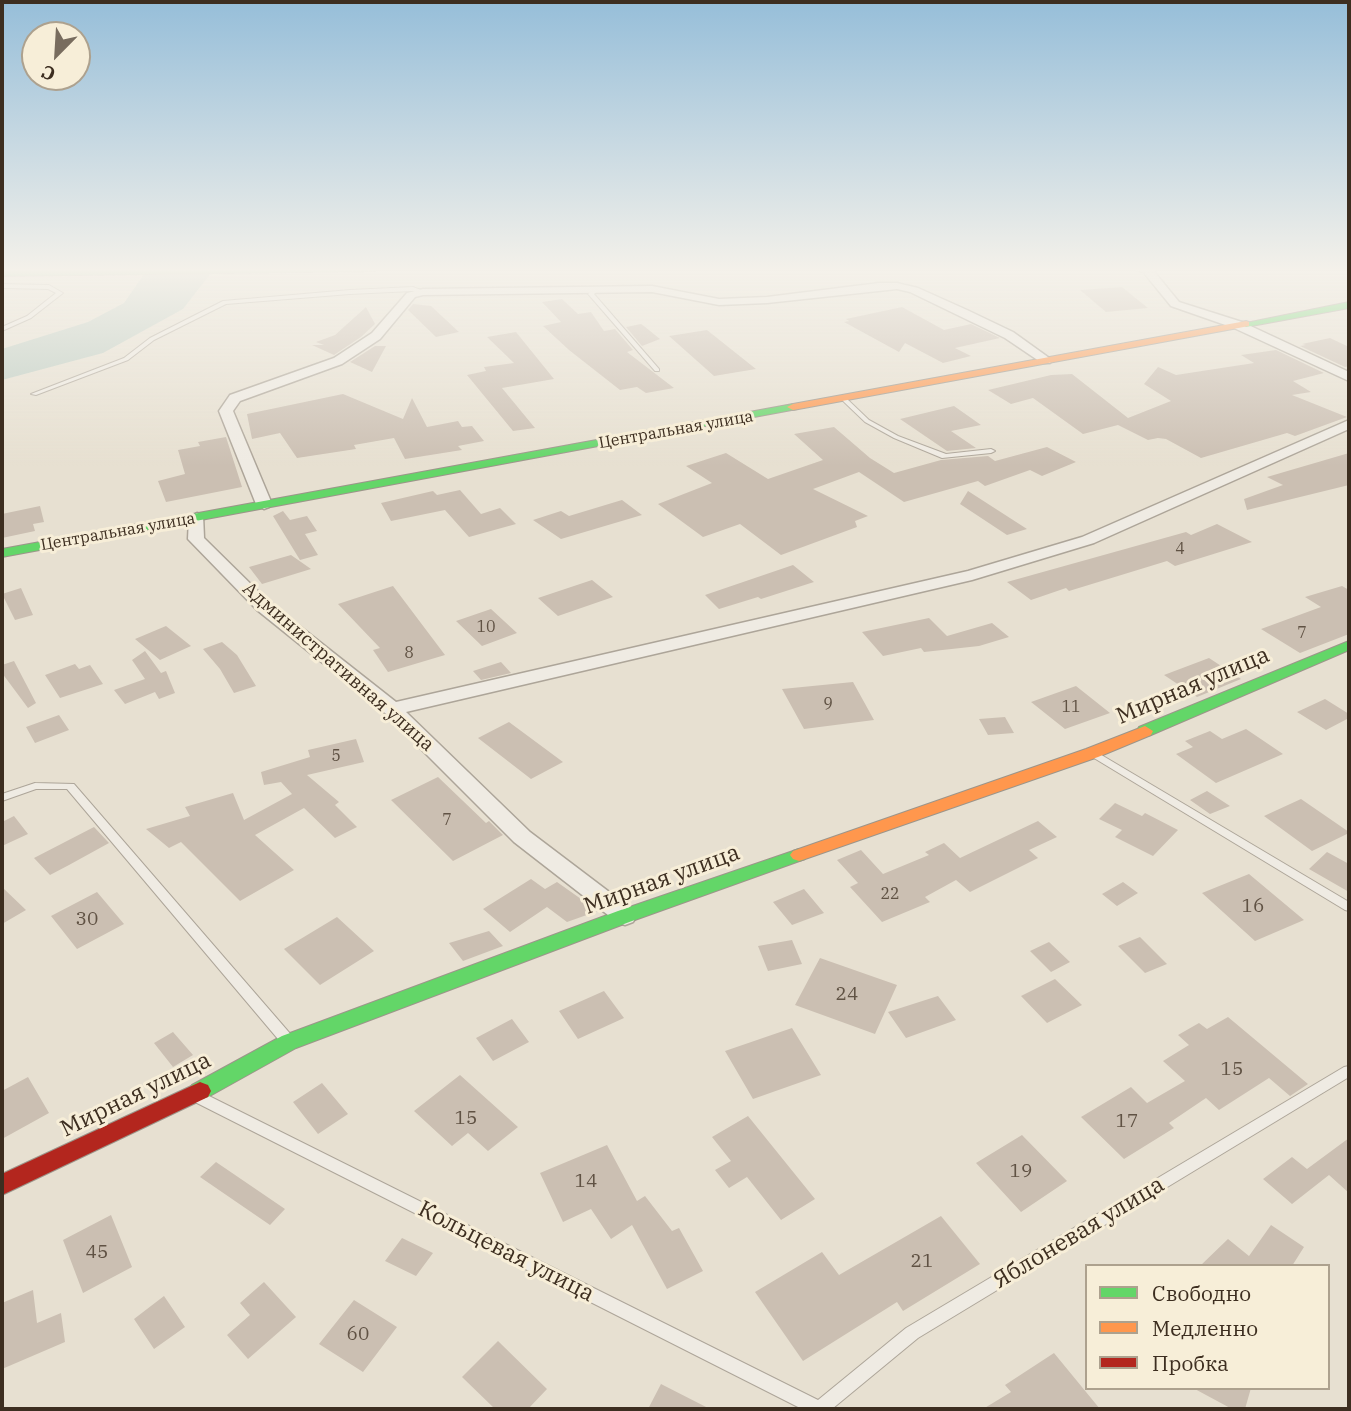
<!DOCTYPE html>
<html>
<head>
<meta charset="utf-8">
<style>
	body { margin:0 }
	#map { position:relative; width:1351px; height:1411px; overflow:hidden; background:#e7e0d1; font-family:"IBM Plex Serif",serif }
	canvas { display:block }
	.frame { position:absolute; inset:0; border:4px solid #3d2e20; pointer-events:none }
	.legend { position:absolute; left:1085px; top:1264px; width:245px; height:126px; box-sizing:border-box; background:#f7eed8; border:2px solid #ada18e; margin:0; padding:9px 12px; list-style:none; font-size:21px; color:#3d2e20 }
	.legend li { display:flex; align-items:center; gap:14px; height:35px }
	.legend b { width:35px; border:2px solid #ada18e }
	.north { position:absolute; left:21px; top:21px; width:70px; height:70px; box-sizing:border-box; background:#f7eed8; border:2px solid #ada18e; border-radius:50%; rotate:204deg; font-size:19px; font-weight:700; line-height:28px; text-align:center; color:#3d2e20 }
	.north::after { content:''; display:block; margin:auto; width:24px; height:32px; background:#786c5e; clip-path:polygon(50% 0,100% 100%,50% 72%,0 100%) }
</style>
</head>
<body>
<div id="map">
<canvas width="1351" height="1411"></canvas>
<div class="frame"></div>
<ul class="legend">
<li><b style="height:9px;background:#63d668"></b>Свободно</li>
<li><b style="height:9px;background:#ff974d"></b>Медленно</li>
<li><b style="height:9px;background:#b3261e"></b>Пробка</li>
</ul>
<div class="north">С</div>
</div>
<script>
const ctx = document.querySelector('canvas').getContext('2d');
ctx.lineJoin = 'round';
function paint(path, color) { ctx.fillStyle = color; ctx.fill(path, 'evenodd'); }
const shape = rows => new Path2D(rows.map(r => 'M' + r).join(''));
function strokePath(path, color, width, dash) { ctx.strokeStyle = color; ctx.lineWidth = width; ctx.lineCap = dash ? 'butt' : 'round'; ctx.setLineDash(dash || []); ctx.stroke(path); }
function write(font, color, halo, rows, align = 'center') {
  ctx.font = font + ' "IBM Plex Serif",serif'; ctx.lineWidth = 6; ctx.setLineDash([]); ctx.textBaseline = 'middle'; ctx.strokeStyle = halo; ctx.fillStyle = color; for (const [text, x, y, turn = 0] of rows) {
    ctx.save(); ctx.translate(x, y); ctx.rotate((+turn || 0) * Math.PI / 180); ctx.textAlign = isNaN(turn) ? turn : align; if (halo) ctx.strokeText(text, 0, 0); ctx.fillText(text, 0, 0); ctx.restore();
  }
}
paint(shape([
	[148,268,215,268,183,309,103,353,2,380,2,349,88,322,124,303]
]), '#bcccc2');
paint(shape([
	[1122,287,1148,308,1106,312,1080,290],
	[562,299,578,314,591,312,604,331,615,329,633,350,627,352,674,388,646,393,637,387,620,390,569,350,543,326,561,322,542,302],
	[413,304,431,306,459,332,436,337,408,310],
	[366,307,375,324,361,337,334,355,312,345,324,345,316,342,335,335],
	[902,307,944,330,971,324,1000,338,955,348,971,356,943,363,905,343,899,352,844,322,849,321,846,319],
	[641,324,644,326,660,339,642,346,626,327],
	[707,330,756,369,714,376,669,336],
	[516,332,554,379,502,388,535,428,513,431,467,375,486,371,484,367,514,363,487,337],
	[1330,338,1349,347,1349,366,1345,367,1300,346,1306,345,1302,344],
	[375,346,386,346,372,372,350,362],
	[1276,350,1324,373,1293,381,1311,392,1292,395,1347,417,1295,436,1287,433,1201,458,1166,439,1158,438,1148,440,1118,425,1083,434,1033,398,1011,404,988,390,1051,375,1072,374,1128,418,1171,401,1144,384,1158,367,1176,375,1254,363,1241,355],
	[343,394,403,419,412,398,427,427,458,421,462,427,472,426,484,441,458,446,462,450,405,459,394,438,354,445,356,449,297,458,280,433,252,439,247,414],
	[954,406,981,425,951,431,976,448,947,451,900,419],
	[834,427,870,458,894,473,941,460,988,456,995,461,1047,447,1076,462,1042,476,1030,470,985,486,978,481,904,502,859,472,813,489,868,516,855,521,857,527,781,555,740,524,703,537,658,504,712,483,686,466,726,453,768,479,823,460,794,434],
	[226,437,242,487,166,502,158,481,185,474,178,450,200,446,198,442],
	[1349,453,1349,485,1247,510,1244,499,1283,485,1267,477],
	[460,490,481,514,500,508,516,524,469,537,445,510,391,521,381,503,433,491,437,495],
	[968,491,1027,529,1007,535,960,504],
	[622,500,642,515,561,539,533,520,561,511,569,516],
	[40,506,44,522,33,524,35,531,2,538,2,514],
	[283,511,290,520,307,516,317,531,305,534,318,555,300,560,273,516],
	[1217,524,1252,542,1175,566,1167,561,1069,591,1066,588,1031,600,1007,582,1186,532,1191,535],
	[291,555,311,569,262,584,249,567],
	[793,565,814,582,761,599,758,597,719,609,705,595],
	[592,580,613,597,558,616,538,598],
	[393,586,445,655,388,672,373,650,380,648,338,604],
	[1342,586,1349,590,1349,634,1300,653,1261,629,1321,607,1305,597],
	[21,588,33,615,15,620,2,594],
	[491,609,517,633,482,646,456,621],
	[929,618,947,636,992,623,1009,637,979,646,924,652,921,648,883,656,862,632],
	[166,626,191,646,160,660,135,639],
	[222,642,237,655,256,686,234,693,220,669,203,649],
	[145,651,161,673,166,671,175,693,159,699,155,692,125,704,114,690,145,679,132,660],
	[1209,658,1241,679,1197,697,1164,675],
	[14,661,36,703,28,708,2,673,2,665],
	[501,662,511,673,481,680,473,671],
	[75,664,79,669,90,665,103,684,60,698,45,675],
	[853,682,874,720,804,729,782,689],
	[1076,686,1110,713,1065,729,1031,702],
	[1325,699,1349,714,1349,718,1326,730,1297,712],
	[59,715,69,730,35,743,26,727],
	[1005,717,1014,733,988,735,979,719],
	[509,722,563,762,531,779,478,738],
	[1246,729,1283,754,1216,783,1176,754,1193,747,1185,741,1210,731,1222,739],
	[356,739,364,762,307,775,339,802,335,805,357,827,335,838,304,808,255,835,294,870,240,901,181,842,169,848,146,829,190,816,185,807,233,793,244,820,292,794,281,782,264,785,261,772,310,757,308,750],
	[438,777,486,823,489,821,503,835,453,861,391,800],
	[1207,791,1230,806,1210,814,1190,800],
	[1301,799,1349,832,1349,833,1312,851,1264,816],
	[1115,803,1142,816,1145,813,1178,830,1153,856,1115,837,1122,830,1099,819],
	[14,816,28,834,2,846,2,822],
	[1038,821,1057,837,1029,850,1038,858,970,892,956,880,925,897,930,902,882,922,850,887,858,883,837,860,861,850,883,874,929,855,925,852,944,843,960,858],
	[94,827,109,843,69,865,50,875,34,858],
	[1327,852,1349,864,1349,892,1309,869],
	[1249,874,1304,920,1255,941,1202,893],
	[531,879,545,889,557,882,598,911,567,922,547,907,510,932,483,909],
	[1123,882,1138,893,1117,906,1102,894],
	[2,887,26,910,2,924],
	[804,889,824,913,792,925,773,902],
	[97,892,124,924,77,949,51,916],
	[337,917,374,951,320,985,284,949],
	[489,931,503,946,463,961,449,943],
	[1140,937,1167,964,1145,973,1118,946],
	[792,940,802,964,768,971,758,946],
	[1049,942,1070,962,1051,972,1030,951],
	[820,958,897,985,875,1034,795,1005],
	[1055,979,1082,1005,1047,1023,1021,996],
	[604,991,624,1018,578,1039,559,1011],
	[938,996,956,1020,906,1038,888,1012],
	[1228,1017,1308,1084,1290,1096,1269,1078,1219,1110,1206,1098,1169,1123,1174,1128,1124,1159,1081,1117,1131,1087,1147,1103,1185,1081,1163,1061,1189,1045,1178,1035,1199,1023,1207,1029],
	[512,1019,529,1042,493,1061,476,1038],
	[792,1028,821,1075,753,1099,725,1051],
	[173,1032,193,1055,173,1067,154,1043],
	[460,1075,518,1127,488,1151,468,1133,452,1146,414,1111],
	[28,1077,49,1113,2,1139,2,1091],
	[322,1083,348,1114,318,1134,293,1102],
	[748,1116,815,1199,781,1220,747,1177,729,1188,715,1170,731,1161,712,1137],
	[1022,1135,1067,1181,1021,1212,976,1163],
	[1349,1138,1349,1193,1329,1175,1292,1204,1263,1179,1292,1157,1307,1169],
	[607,1145,637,1201,645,1196,672,1231,679,1228,703,1271,667,1289,632,1225,611,1239,591,1209,563,1222,540,1173],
	[216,1162,285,1209,270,1225,200,1177],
	[111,1215,132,1267,83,1293,63,1240],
	[941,1216,980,1264,903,1311,897,1302,803,1361,755,1292,822,1252,839,1275],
	[1271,1225,1304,1247,1292,1266,1200,1266,1228,1239,1249,1256],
	[402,1238,433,1253,416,1276,385,1261],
	[264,1282,296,1317,248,1359,227,1335,250,1315,240,1303],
	[33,1290,37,1323,61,1313,65,1342,2,1369,2,1303],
	[164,1296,185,1327,154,1349,134,1319],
	[354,1300,397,1327,363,1372,319,1344],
	[498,1341,547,1389,528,1409,495,1409,462,1377],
	[1054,1353,1100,1409,983,1409,1011,1392,1005,1385],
	[661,1384,710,1409,648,1409],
	[1193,1388,1251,1388,1245,1409,1232,1409]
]), '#cbbfb2');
const lane = shape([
	[2,284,49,285,63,293,31,318,2,331,2,327,27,316,56,293,48,289,2,288,2,284],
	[413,287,426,292,423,294,413,291,350,294,226,304,154,340,128,360,36,395,31,394,124,358,150,338,223,301,350,290,413,287],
	[594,288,599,289,594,294,659,369,659,371,655,371,589,295,588,294,594,288],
	[842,398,846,398,869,420,898,436,946,454,991,449,995,451,991,453,942,458,894,438,865,422,842,400,842,398],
	[1093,750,1349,902,1349,911,1345,910,1089,755,1088,753,1093,750],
	[35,783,74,784,293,1037,294,1041,293,1045,288,1046,283,1045,67,789,36,789,2,801,2,794,35,783],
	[1349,1066,1349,1077,918,1338,832,1409,802,1409,195,1102,193,1098,195,1094,200,1092,205,1094,818,1400,906,1328,1344,1067,1349,1066]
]);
const street = shape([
	[1133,268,1152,269,1179,302,1242,322,1349,372,1349,381,1234,328,1171,306,1144,273,1133,268],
	[879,283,897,283,918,288,967,310,1013,332,1052,360,1050,363,1042,363,1005,338,910,292,897,289,767,303,719,305,652,292,423,295,415,297,380,339,342,364,240,401,233,411,272,504,269,507,264,509,256,504,219,411,230,395,334,358,372,333,407,293,423,289,652,286,719,299,767,297,879,283],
	[1349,420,1349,429,1094,543,972,580,406,712,530,832,633,910,637,916,633,922,625,925,617,922,514,842,385,713,257,610,188,539,189,518,197,513,203,515,204,538,269,602,396,702,968,571,1082,537,1349,420]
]);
const fast = shape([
	[170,268,378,268,374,271,2,276,2,270,170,268],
	[1349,302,1349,308,1246,327,1241,324,1349,302],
	[793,404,797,405,797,409,2,557,2,549,793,404],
	[1349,641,1349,650,1151,735,1145,736,1137,731,1139,727,1349,641],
	[799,849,805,851,808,855,805,859,632,921,296,1048,208,1097,200,1100,192,1097,189,1091,192,1085,282,1036,618,911,799,849]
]);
const slow = shape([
	[1246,321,1249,322,1249,326,793,410,787,407,793,404,1246,321],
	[1145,726,1153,731,1151,735,1098,757,805,859,799,861,793,859,790,855,793,851,1086,749,1145,726]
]);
const jam = shape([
	[200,1082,208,1085,211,1091,208,1097,2,1195,2,1174,200,1082]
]);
strokePath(lane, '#ada599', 2);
strokePath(street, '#ada599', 3);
strokePath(fast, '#9c958a', 2);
strokePath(slow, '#9c958a', 2);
strokePath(jam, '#9c958a', 2);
paint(lane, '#efebe3');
paint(street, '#efebe3');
paint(fast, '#63d668');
paint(slow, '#ff974d');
paint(jam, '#b3261e');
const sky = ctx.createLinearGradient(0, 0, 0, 466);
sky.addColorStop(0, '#96bed9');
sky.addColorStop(0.58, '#f4f1ea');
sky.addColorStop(1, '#f4f1ea00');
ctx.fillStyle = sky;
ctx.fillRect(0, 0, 1351, 466);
write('16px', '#3d2e20', '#f7eed8', [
	["Центральная улица",676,430,-10],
	["Центральная улица",118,532,-10]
]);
write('16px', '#605244', null, [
	["4",1180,549],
	["10",486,627],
	["7",1302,633],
	["8",409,653],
	["9",828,704],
	["11",1071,707],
	["5",336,756],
	["7",447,820],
	["22",890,894]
]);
write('19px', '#3d2e20', '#f7eed8', [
	["Административная улица",338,667,41]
]);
write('19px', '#605244', null, [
	["16",1253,907],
	["30",87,920],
	["24",847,995],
	["15",1232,1070],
	["15",466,1119],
	["17",1127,1122],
	["19",1021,1172],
	["14",586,1182],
	["45",97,1253],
	["21",922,1262],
	["60",358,1335]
]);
write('23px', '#3d2e20', '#f7eed8', [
	["Мирная улица",1193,686,-23],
	["Мирная улица",662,880,-20],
	["Мирная улица",136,1095,-26],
	["Яблоневая улица",1079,1233,-31],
	["Кольцевая улица",506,1252,27]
]);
</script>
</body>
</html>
